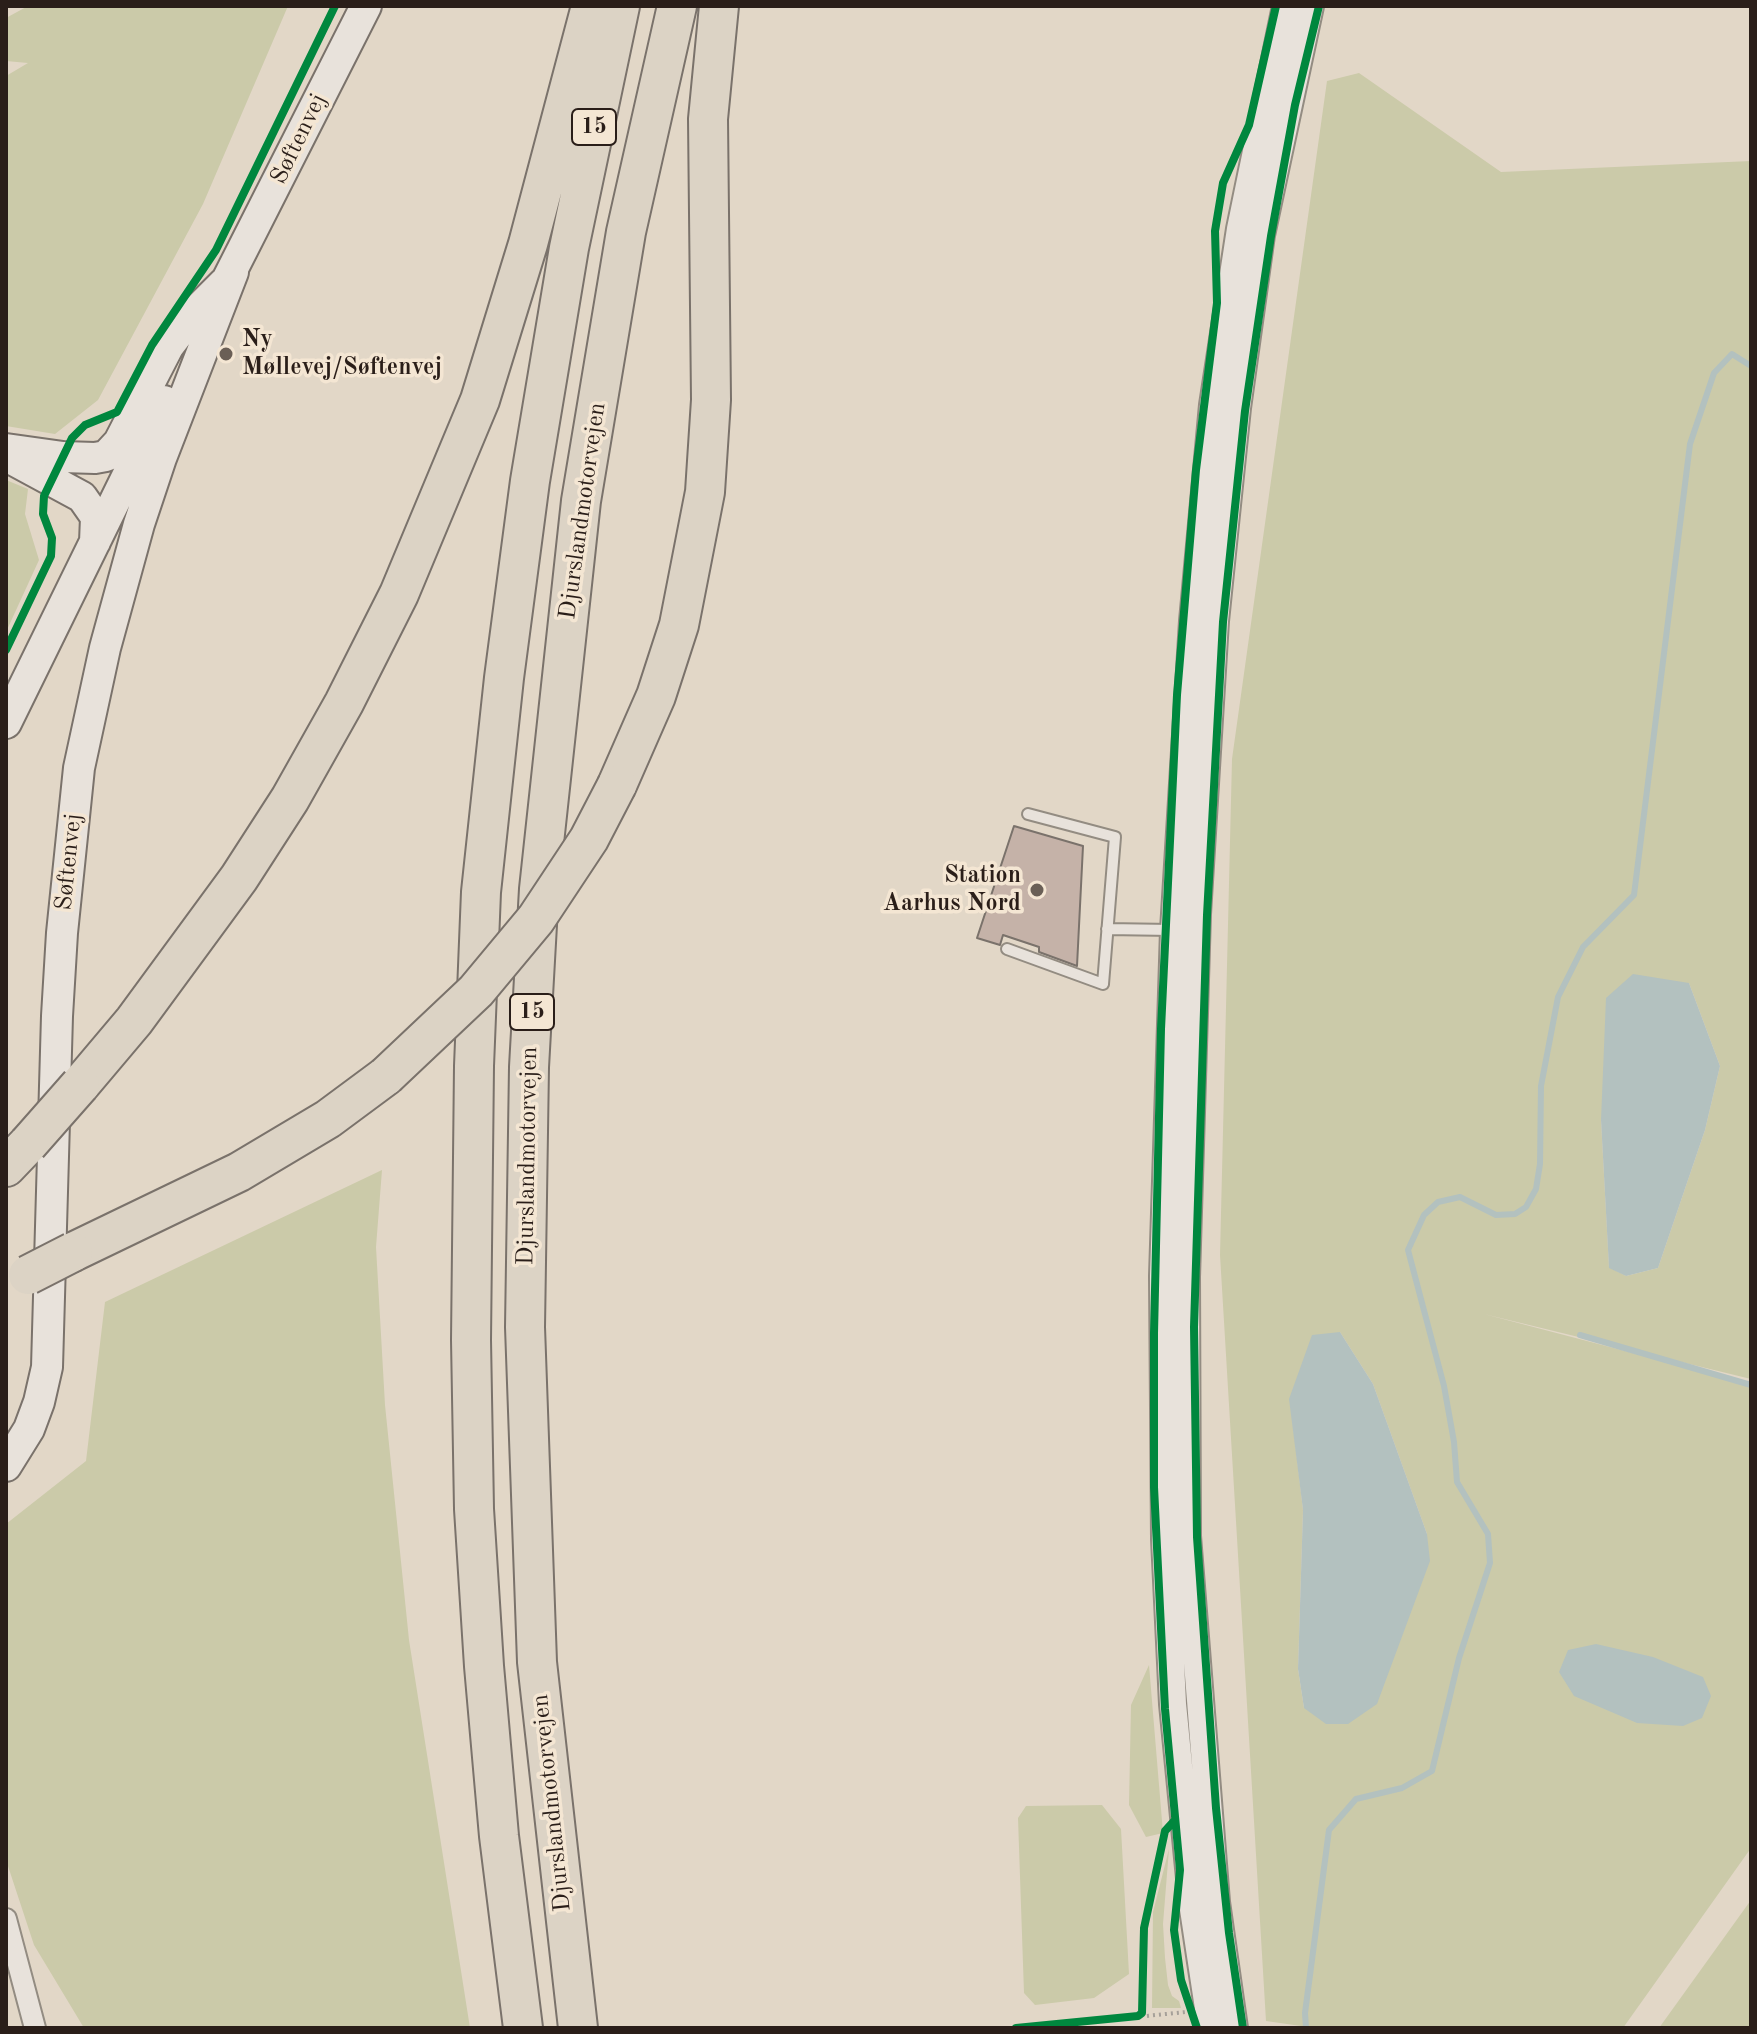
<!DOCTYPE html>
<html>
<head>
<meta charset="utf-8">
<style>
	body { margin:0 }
	#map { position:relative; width:1757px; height:2034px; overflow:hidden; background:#e2d7c7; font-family:"Old Standard TT",serif }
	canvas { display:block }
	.frame { position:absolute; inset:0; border:8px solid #2a1e19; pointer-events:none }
</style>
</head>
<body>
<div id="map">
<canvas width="1757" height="2034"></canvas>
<div class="frame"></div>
</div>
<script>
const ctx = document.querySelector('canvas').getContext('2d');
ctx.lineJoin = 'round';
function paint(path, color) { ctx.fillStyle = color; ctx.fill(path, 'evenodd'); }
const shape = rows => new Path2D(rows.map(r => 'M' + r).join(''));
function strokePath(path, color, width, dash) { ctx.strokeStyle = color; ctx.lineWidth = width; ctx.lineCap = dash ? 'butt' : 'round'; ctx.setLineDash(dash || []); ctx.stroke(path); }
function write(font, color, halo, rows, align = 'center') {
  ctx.font = font + ' "Old Standard TT",serif'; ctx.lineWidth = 7; ctx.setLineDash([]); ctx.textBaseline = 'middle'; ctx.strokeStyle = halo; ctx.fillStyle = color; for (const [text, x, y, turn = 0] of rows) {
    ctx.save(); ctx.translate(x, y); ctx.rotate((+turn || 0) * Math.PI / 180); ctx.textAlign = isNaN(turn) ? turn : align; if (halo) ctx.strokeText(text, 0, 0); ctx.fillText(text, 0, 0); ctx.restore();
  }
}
paint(shape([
	[28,6,288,6,203,204,98,400,55,434,6,426,6,76,28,63,6,61,6,18],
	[1359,73,1501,172,1751,161,1751,1379,1484,1314,1751,1384,1751,1848,1623,2028,1315,2028,1266,2021,1220,1255,1232,759,1327,81],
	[1689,983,1720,1066,1705,1130,1658,1268,1626,1276,1609,1267,1601,1120],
	[1340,1332,1373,1384,1427,1534,1304,1708,1298,1669,1303,1510,1290,1399],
	[6,480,28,489,25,514,39,560,6,632],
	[382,1170,376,1247,385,1405,409,1640,470,2028,84,2028,34,1945,6,1860,6,1524,86,1461,105,1302],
	[1149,1665,1163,1833,1146,1837,1129,1805,1131,1705],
	[1102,1805,1121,1829,1129,1974,1094,1998,1035,2005,1024,1993,1018,1818,1026,1806],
	[1169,1849,1163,1924,1165,1958,1168,1985,1172,1996,1179,2001,1181,2008,1152,2008,1153,1912],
	[1751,1900,1751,2028,1659,2028]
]), '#cbcaa9');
paint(shape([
	[1633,974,1689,983,1720,1066,1705,1130,1658,1268,1626,1276,1609,1268,1601,1120,1606,998],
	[1340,1332,1373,1384,1427,1534,1430,1561,1377,1704,1348,1724,1326,1724,1304,1708,1298,1669,1303,1510,1289,1399,1312,1335],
	[1596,1644,1653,1657,1703,1677,1711,1696,1702,1718,1683,1726,1637,1723,1574,1696,1559,1672,1568,1650]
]), '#b3c1bf');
strokePath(shape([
	[1580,1335,1751,1385],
	[1306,2028,1305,2013,1329,1830,1356,1799,1402,1788,1432,1771,1459,1658,1490,1563,1488,1534,1457,1482,1454,1442,1444,1386,1408,1250,1424,1215,1438,1202,1460,1197,1496,1215,1515,1214,1526,1207,1536,1189,1540,1164,1541,1086,1558,997,1583,947,1634,895,1690,444,1714,373,1732,354,1751,366]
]), '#b3c1bf', 6);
const building = shape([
	[1014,826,1083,846,1077,966,1039,952,1039,947,1003,935,1000,945,977,938,1014,826]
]);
paint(building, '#c5b2a8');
strokePath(building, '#7a726b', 2);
const service = shape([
	[1107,929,1172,930],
	[1007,949,1103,984,1115,837,1028,814]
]);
const minor = shape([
	[6,1919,35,2028]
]);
const tertiary = shape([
	[1211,2028,1193,1909,1173,1704,1165,1539,1163,1276,1174,930,1193,621,1213,405,1240,229,1286,6],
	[1234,2028,1216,1902,1187,1536,1186,1277,1197,914,1215,621,1237,408,1261,235,1310,6]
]);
const secondary = shape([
	[223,288,366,6],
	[6,449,63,457,95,458,106,456,119,442,168,347,194,313,224,283],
	[8,457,82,497,96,517,95,542],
	[6,723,164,401],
	[6,1466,29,1429,39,1402,47,1367,57,1016,62,933,79,768,105,648,139,524,161,458,233,272]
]);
const motorway = shape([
	[617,785,656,696,679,625,705,492,711,400,708,119,719,6],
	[80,1085,134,1021,239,878,290,799,344,703,399,594,480,400,528,244,591,6],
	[6,1167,28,1144],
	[73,1252,239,1172,328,1119,386,1076],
	[523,2028,499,1836,484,1666,474,1509,471,1340,474,1066,481,892,504,678,530,481,569,248,620,6],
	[578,2028,537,1662,525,1327,529,1067,539,889,581,501,626,232,677,6]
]);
strokePath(service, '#938c82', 14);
strokePath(minor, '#938c82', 24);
strokePath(tertiary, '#938c82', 30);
strokePath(secondary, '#7a726b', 34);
strokePath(motorway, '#7a726b', 42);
strokePath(shape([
	[1142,2013,1146,2016,1186,2012],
	[1024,2027,1024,2028]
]), '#a6a099', 4, [2, 4]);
strokePath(service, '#e8e2db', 10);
strokePath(minor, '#e8e2db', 20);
strokePath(tertiary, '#e8e2db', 26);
strokePath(secondary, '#e8e2db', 30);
strokePath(motorway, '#dcd3c5', 38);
const motorwayBridge = shape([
	[386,1076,476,991,536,919,589,839,617,785],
	[28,1144,80,1085],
	[28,1275,73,1252]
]);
strokePath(motorwayBridge, '#7a726b', 42, []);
strokePath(motorwayBridge, '#dcd3c5', 38);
strokePath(shape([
	[6,650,51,556,52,538,43,514,44,496,72,438,85,425,117,412,152,345,216,250,335,6],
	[1016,2028,1138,2016,1142,2013,1144,1928,1165,1831,1175,1820],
	[1197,2028,1181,1980,1174,1930,1180,1870,1165,1709,1154,1487,1154,1333,1161,1029,1177,695,1196,470,1217,303,1215,231,1223,183,1249,125,1276,6],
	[1243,2028,1229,1933,1216,1808,1197,1537,1194,1327,1207,915,1223,622,1245,411,1271,236,1295,105,1319,6]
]), '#00873e', 8);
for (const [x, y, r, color] of [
	[226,354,8,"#6a5f56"],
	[1037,890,8,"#6a5f56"]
]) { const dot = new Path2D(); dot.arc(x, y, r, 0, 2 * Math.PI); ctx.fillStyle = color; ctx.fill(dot); strokePath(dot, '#f4e6d3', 3); }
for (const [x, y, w] of [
	[594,127,44],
	[532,1012,44]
]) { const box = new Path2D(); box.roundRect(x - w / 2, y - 18, w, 36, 6); ctx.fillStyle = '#f4e6d3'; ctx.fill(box); strokePath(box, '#2a1e19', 2); }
write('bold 22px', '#2a1e19', null, [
	["15",594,127],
	["15",532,1012]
]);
write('24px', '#2a1e19', '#f4e6d3', [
	["Søftenvej",299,139,-64],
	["Djurslandmotorvejen",583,511,-82],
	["Søftenvej",69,862,-84],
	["Djurslandmotorvejen",528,1156,-89],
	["Djurslandmotorvejen",552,1803,-96]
]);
write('bold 24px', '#2a1e19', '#f4e6d3', [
	["Ny",242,340],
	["Møllevej/Søftenvej",242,368],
	["Station",1021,876,"right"],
	["Aarhus Nord",1021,904,"right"]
], 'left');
</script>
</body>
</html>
